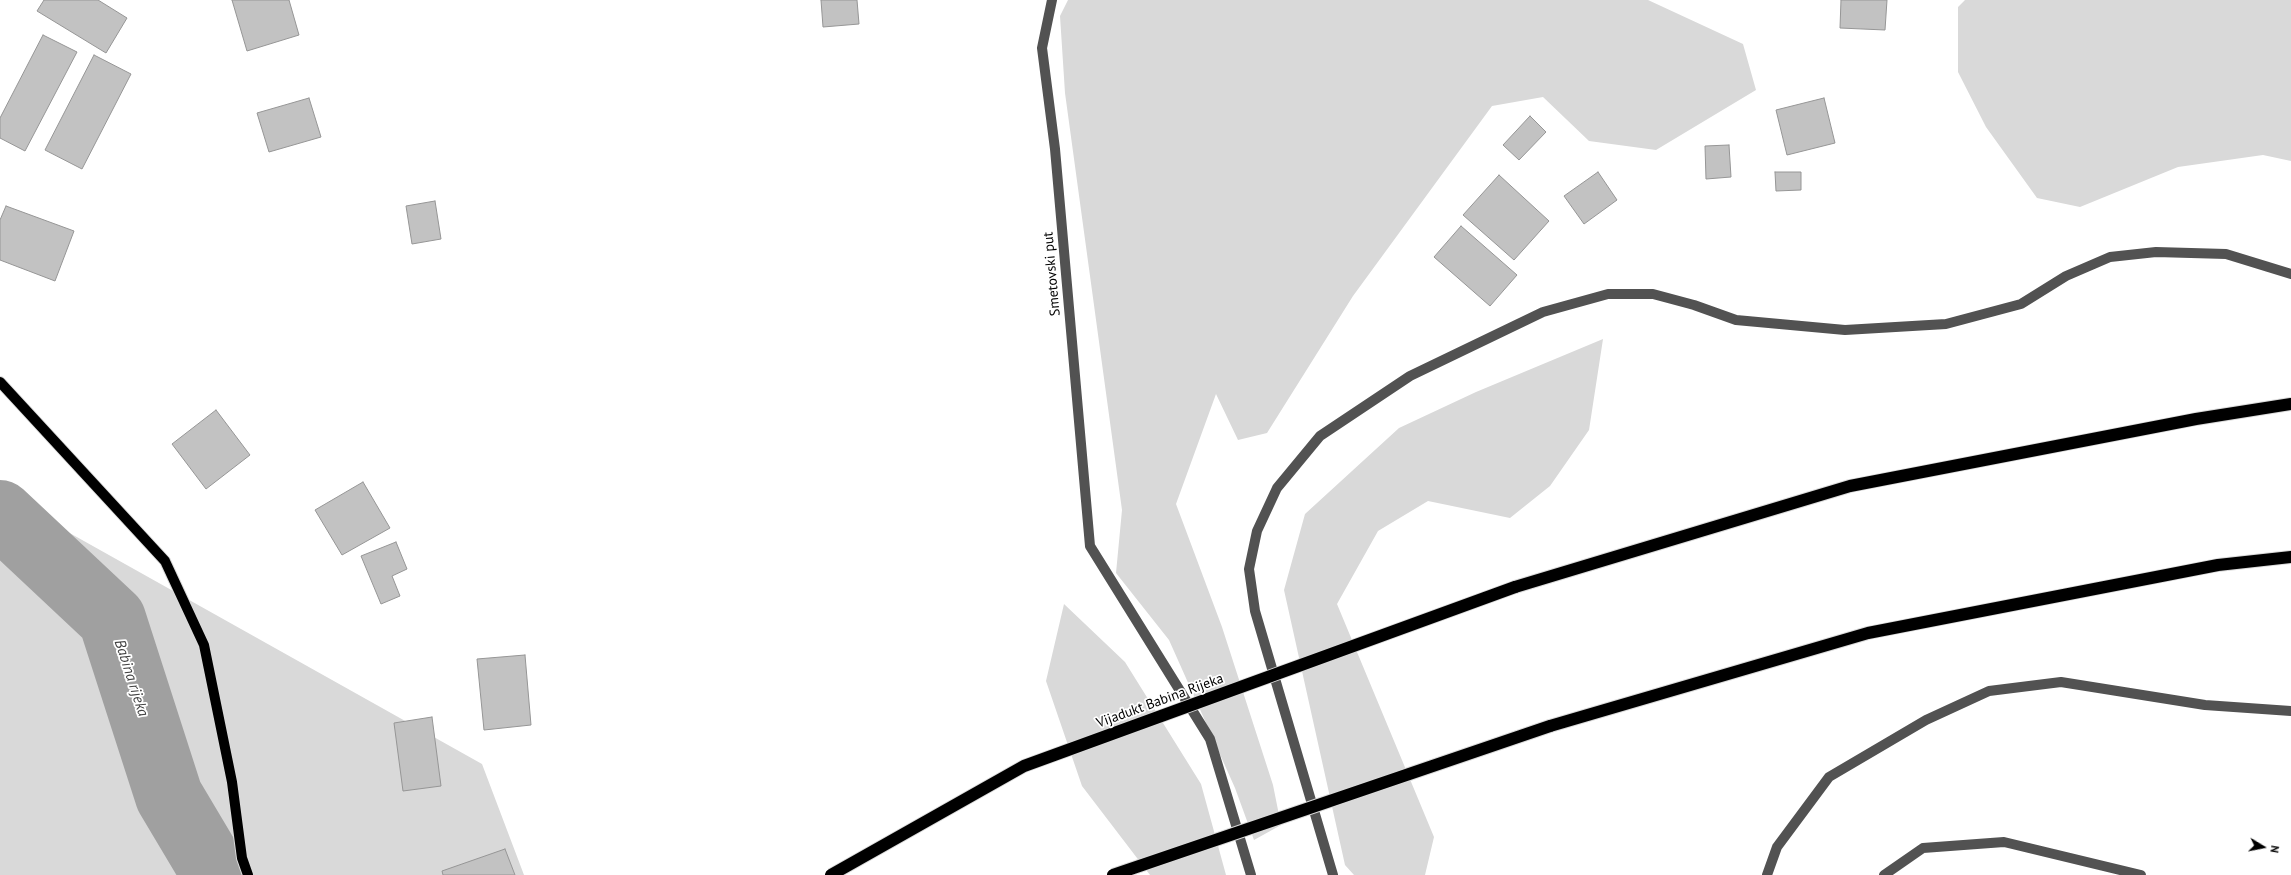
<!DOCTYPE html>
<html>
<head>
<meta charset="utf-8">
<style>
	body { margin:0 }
	#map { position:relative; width:2291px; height:875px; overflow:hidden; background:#fff; font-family:"PT Sans",sans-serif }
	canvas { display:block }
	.north { position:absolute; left:2243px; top:827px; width:40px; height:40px; -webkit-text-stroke:3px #fff; paint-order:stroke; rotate:100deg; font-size:11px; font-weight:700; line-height:16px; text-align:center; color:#000 }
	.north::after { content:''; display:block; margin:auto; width:14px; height:18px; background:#000; clip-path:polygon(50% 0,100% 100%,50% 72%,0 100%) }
</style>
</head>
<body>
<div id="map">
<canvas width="2291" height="875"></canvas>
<div class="north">N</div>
</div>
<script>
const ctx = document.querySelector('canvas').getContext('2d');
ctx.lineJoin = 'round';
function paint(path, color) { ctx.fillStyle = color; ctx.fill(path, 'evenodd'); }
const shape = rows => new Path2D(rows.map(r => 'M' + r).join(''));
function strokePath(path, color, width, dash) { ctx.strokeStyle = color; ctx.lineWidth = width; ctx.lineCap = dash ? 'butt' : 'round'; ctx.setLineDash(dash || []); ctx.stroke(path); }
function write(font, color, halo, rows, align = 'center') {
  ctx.font = font + ' "PT Sans",sans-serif'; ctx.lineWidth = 3.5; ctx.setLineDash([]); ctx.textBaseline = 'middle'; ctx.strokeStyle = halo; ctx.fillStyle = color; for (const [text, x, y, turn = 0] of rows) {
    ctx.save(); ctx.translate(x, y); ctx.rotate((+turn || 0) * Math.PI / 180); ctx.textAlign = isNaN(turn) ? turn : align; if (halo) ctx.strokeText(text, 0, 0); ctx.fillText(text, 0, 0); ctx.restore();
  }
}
paint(shape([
	[1068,0,1648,0,1743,44,1756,90,1656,150,1589,141,1543,97,1492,106,1353,296,1267,433,1238,440,1216,394,1176,504,1222,627,1273,785,1281,825,1254,840,1235,788,1169,640,1116,573,1122,510,1065,93,1060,16],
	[1965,0,2291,0,2291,161,2263,155,2178,167,2080,207,2037,198,1986,127,1958,72,1958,7],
	[1603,339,1589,430,1550,486,1510,518,1428,501,1378,531,1337,604,1434,837,1425,875,1354,875,1345,865,1284,590,1305,514,1399,428,1476,392],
	[0,494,482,764,524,875,0,875],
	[1064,604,1125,662,1201,784,1226,875,1150,875,1082,786,1046,681]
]), '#d9d9d9');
strokePath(shape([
	[0,514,112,619,169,796,216,875]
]), '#a0a0a0', 68);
const building = shape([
	[44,0,98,0,127,18,106,53,37,11,44,0],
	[232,0,289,0,299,35,247,51,232,0],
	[821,0,857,0,859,24,823,27,821,0],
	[1841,0,1887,0,1885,30,1840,28,1841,0],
	[43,35,77,52,25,151,0,138,0,118,43,35],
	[94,55,131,74,82,169,45,150,94,55],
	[309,98,321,137,269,152,257,113,309,98],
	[1824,98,1835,143,1787,155,1776,110,1824,98],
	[1530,116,1546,132,1519,160,1503,145,1530,116],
	[1729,145,1731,177,1706,179,1705,146,1729,145],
	[1598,172,1617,200,1584,224,1564,196,1598,172],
	[1775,172,1801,172,1801,190,1776,191,1775,172],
	[1499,175,1549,221,1514,260,1463,215,1499,175],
	[435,201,441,239,412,244,406,206,435,201],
	[6,206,74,231,55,281,0,260,0,220,6,206],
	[1461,226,1517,275,1490,306,1434,257,1461,226],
	[216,410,250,455,206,489,172,444,216,410],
	[363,482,390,528,342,555,315,510,363,482],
	[396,542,407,569,392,576,400,596,381,604,361,556,396,542],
	[525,655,531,725,484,730,477,659,525,655],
	[432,717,441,786,403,791,394,723,432,717],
	[505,849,515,875,443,875,442,871,505,849]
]);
paint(building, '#c2c2c2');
strokePath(building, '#969696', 1);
const major = shape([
	[0,382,165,561,204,645,232,782,242,858,248,875]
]);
const highway = shape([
	[1515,587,1850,486,2196,419,2291,404],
	[1550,726,1868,633,2218,565,2291,557]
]);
strokePath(major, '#dbdbdb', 12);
strokePath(highway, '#dbdbdb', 14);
strokePath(shape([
	[1052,0,1042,48,1055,149,1090,546,1210,739,1251,875],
	[1333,875,1255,611,1249,569,1257,531,1277,488,1320,436,1410,376,1543,312,1608,294,1653,294,1694,305,1736,320,1845,330,1946,324,2021,304,2066,276,2110,257,2156,252,2226,254,2291,274],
	[1767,875,1777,847,1829,777,1926,720,1989,691,2061,682,2205,705,2291,711],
	[1884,875,1923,848,2004,842,2141,875]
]), '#525252', 10);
strokePath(major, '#000', 10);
strokePath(highway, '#000', 12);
const highwayBridge = shape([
	[831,875,1024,766,1515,587],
	[1113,875,1550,726]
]);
strokePath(highwayBridge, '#dbdbdb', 14, []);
strokePath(highwayBridge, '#000', 12);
write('14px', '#000', '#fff', [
	["Smetovski put",1052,274,-95],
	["Vijadukt Babina Rijeka",1160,701,-20]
]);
write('italic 15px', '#414141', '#fff', [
	["Babina rijeka",131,678,72]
]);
</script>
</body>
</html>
